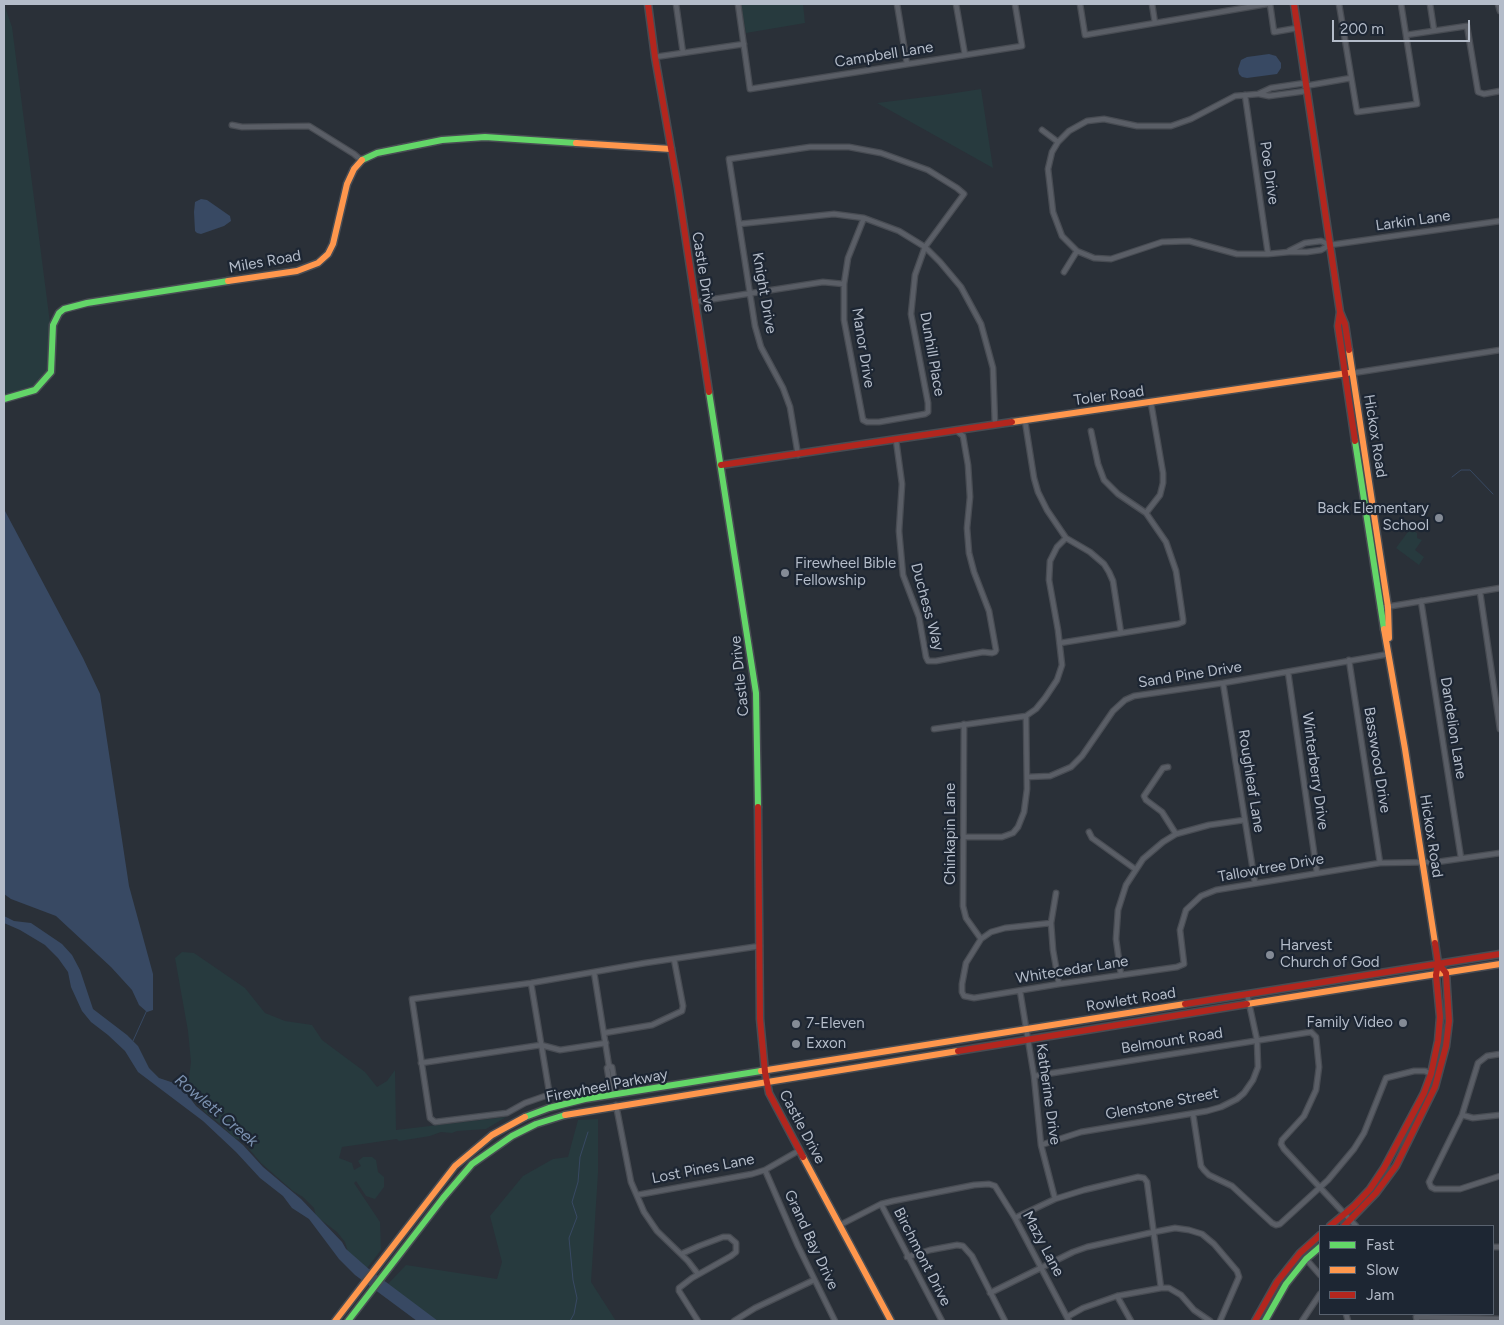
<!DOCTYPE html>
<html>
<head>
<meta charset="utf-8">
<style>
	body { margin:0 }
	#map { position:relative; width:1504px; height:1325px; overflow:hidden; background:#2a3038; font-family:Figtree,sans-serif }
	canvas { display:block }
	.frame { position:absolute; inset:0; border:5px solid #b4bcc9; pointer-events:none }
	.legend { position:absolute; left:1319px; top:1225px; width:175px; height:90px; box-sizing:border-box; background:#1d2633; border:1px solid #59626f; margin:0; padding:6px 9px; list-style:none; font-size:15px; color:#b4bcc9 }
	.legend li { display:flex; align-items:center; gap:10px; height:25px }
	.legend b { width:25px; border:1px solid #59626f }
	.scale { position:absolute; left:1332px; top:20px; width:138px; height:22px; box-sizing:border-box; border:2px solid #b4bcc9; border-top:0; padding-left:6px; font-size:15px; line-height:18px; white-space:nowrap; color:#b4bcc9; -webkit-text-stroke:4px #1d2633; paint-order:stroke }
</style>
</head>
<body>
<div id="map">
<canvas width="1504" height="1325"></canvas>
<div class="frame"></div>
<ul class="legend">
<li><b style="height:6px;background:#63d668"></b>Fast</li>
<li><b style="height:6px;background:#ff974d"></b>Slow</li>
<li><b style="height:6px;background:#b3261e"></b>Jam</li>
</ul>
<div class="scale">200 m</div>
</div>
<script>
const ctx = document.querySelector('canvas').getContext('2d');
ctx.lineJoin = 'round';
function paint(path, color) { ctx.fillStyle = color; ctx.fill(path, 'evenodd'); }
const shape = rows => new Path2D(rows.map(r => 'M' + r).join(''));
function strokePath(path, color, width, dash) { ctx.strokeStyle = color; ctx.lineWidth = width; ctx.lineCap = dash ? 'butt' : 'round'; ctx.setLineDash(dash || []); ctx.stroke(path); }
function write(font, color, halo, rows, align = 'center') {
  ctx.font = font + ' Figtree,sans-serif'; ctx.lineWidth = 4.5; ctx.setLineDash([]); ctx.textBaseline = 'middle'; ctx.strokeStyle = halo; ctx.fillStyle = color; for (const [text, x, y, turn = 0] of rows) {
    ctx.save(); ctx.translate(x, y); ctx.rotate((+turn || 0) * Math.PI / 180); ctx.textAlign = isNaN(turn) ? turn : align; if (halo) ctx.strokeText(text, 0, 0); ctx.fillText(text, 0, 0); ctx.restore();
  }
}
paint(shape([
	[4,4,12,27,50,323,50,360,45,377,34,387,17,394,4,396],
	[741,4,803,4,805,23,746,33],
	[981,89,993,168,877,103,942,95],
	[1410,529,1417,533,1417,538,1422,540,1415,550,1424,557,1419,565,1396,548],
	[182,952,194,953,245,988,265,1013,285,1021,312,1025,322,1040,365,1072,377,1087,387,1081,395,1070,396,1130,506,1117,486,1129,457,1131,452,1133,441,1132,430,1136,399,1141,397,1139,342,1147,339,1158,352,1163,354,1170,361,1166,358,1161,363,1157,372,1157,376,1160,378,1172,384,1177,384,1187,375,1199,366,1196,356,1181,354,1183,380,1222,381,1250,367,1268,348,1252,345,1242,337,1232,316,1216,314,1208,303,1197,293,1191,261,1163,250,1150,245,1141,234,1138,223,1126,205,1112,196,1100,188,1085,191,1062,188,1031,175,958],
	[598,1119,598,1173,591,1282,616,1321,429,1321,386,1286,406,1265,497,1279,502,1262,490,1216,523,1176,553,1159,568,1157,578,1120]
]), '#273a3e');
paint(shape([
	[1269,54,1276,56,1281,63,1281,68,1277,74,1247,78,1242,77,1239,74,1238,69,1241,60,1247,57],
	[201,199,207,200,230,216,231,221,224,226,201,234,197,233,195,231,194,212,195,202],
	[4,499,5,511,83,658,100,694,129,886,153,974,153,1010,147,1012,139,1005,132,990,111,967,56,916,11,899,4,894],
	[4,916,14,921,31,923,62,944,72,955,80,970,93,1009,127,1035,138,1046,149,1068,159,1078,180,1085,196,1106,243,1145,263,1167,301,1199,342,1242,346,1249,370,1270,438,1321,417,1321,355,1275,339,1259,309,1219,292,1208,283,1196,260,1178,236,1152,203,1121,138,1072,125,1051,108,1035,91,1022,82,1011,71,987,68,972,58,958,45,945,20,930,4,923]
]), '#384963');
strokePath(shape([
	[1452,477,1461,470,1470,470,1493,494],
	[133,1041,147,1010],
	[570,1321,574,1314,577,1298,573,1280,569,1238,577,1217,572,1202,578,1182,580,1157,588,1132]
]), '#384963', 1);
const street = shape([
	[676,4,683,53],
	[738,4,750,89,1022,46,1015,4],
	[897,4,907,64],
	[956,4,965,55],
	[1080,4,1085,35,1267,4],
	[1152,4,1155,23],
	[1270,4,1274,32,1297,28],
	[1339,4,1357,112,1417,104,1401,4],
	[1430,4,1434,30],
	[1498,4,1500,11],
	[1406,35,1467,26,1478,92,1484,94,1500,91],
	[655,57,744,44],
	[1305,83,1271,88,1258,94,1235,96,1191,119,1171,126,1137,126,1104,119,1087,121,1069,131,1058,142,1052,152,1048,169,1053,212,1062,236,1077,251,1094,258,1111,259,1162,242,1189,241,1237,254,1268,254,1289,252,1307,252,1321,250,1330,245,1500,221],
	[1305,86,1351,78],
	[1259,94,1269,96,1306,91],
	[1245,95,1268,254],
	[232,125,242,127,309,126,354,154,361,160],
	[1042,130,1058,142],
	[739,224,834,214,864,218,899,231,925,247,940,262,961,287,981,324,993,368,995,425],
	[1289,251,1305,243,1321,241,1330,245],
	[1064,272,1077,251],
	[695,302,823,282,844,284],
	[1353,373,1500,350],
	[1025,421,1034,478,1038,492,1047,510,1066,538,1090,552,1104,564,1109,572,1113,581,1121,633],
	[896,440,902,484,899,531,903,575,919,617,926,657,928,661,936,661,983,652,992,653,995,652,996,650,989,611,974,572,969,553,967,528,970,497,968,465,963,436,957,431],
	[798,455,790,407,783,388,761,347,755,326,729,159,810,147,849,147,881,153,928,170,957,188,964,194,925,247,915,275,911,314,928,403,928,412,925,414,879,422,867,422,863,420,844,320,844,284,848,258,864,218],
	[1146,513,1160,495,1163,483,1163,473,1151,403],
	[1480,592,1500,729],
	[1421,601,1461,858],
	[1380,608,1500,588],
	[1060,643,1178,624,1183,622,1183,619,1176,571,1166,542,1146,513,1118,494,1104,480,1098,464,1091,431],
	[1349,660,1380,863],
	[1288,672,1317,873],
	[1223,683,1255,883],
	[964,724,963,906,966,918,981,939],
	[934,729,1026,716,1036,709,1045,698,1057,680,1062,665,1058,630,1049,580,1050,561,1057,547,1066,538],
	[1168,767,1163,768,1144,796,1146,800,1162,812,1176,834],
	[1027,777,1050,776,1071,767,1082,756,1113,711,1125,700,1134,696,1223,683,1389,654],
	[1089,832,1092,838,1135,869],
	[964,837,1002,837,1013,833,1018,827,1024,812,1027,789,1026,716],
	[1056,893,1051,923,1053,950,1059,984],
	[1051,923,1005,928,991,932,981,939,966,963,962,984,962,992,964,996,974,998,1059,984,1177,967,1184,964,1180,930,1186,910,1201,896,1216,890,1380,863,1437,862,1500,853],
	[594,972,609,1066,607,1068,610,1086,613,1088],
	[1121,975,1116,939,1118,910,1126,885,1143,859,1163,842,1176,834,1209,825,1244,820],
	[531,983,549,1091,548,1095,525,1103,507,1113,435,1122,430,1118,412,999,531,983,645,963,760,946],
	[1020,991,1034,1076,1041,1145,1055,1199],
	[604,1033,652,1025,682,1011,683,1006,674,959],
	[1500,1054,1487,1056,1478,1063,1462,1115,1429,1182,1431,1187,1435,1189,1460,1189,1500,1176],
	[421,1063,541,1045,560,1050,606,1043],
	[609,1066,612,1067,615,1086,613,1089],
	[1034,1076,1311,1032,1316,1037,1319,1067,1316,1090,1304,1116,1282,1140,1281,1144,1284,1149,1356,1226],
	[616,1105,631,1182,644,1212,657,1231,688,1261,698,1274],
	[1193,1114,1201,1166,1204,1170,1209,1175,1232,1186,1272,1223,1276,1225,1280,1224,1328,1180,1354,1149,1364,1133,1386,1078,1414,1071,1425,1071,1431,1074],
	[1462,1115,1473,1118,1500,1115],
	[1041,1145,1081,1132,1207,1111,1221,1107,1237,1099,1244,1093,1253,1080,1258,1067,1257,1040,1247,994],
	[765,1170,798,1246,835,1321],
	[637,1195,752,1174,765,1170,800,1150],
	[881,1204,942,1321],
	[1015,1218,1055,1199,1084,1190,1138,1177,1144,1178,1147,1182,1161,1288],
	[840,1225,881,1204,893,1201,974,1185,989,1184,995,1186,1015,1218,1069,1321],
	[1493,1247,1500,1247],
	[681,1254,699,1246,723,1237,729,1237,736,1243,736,1252,731,1256,692,1278,679,1288,679,1291,698,1321],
	[907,1257,930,1250,957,1245,963,1246,972,1256,1005,1321],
	[1306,1259,1320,1275],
	[990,1293,1073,1252,1087,1247,1154,1232,1175,1228,1189,1230,1202,1234,1214,1244,1237,1271,1239,1277,1220,1321],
	[1117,1296,1131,1321],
	[1346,1314,1348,1321],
	[1067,1317,1083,1308,1117,1296,1161,1288,1169,1288,1181,1295,1194,1310,1210,1321],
	[734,1321,755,1308,814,1280],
	[1302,1321,1320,1294],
	[1417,1321,1416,1317,1500,1319]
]);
const fast = shape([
	[362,160,377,153,442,140,485,137,576,143],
	[709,392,756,693,758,807],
	[4,399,35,390,51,372,53,325,59,313,64,309,87,303,228,281],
	[1355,441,1384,629],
	[525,1117,549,1108,585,1099,761,1071],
	[348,1321,443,1198,472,1164,512,1136,536,1124,565,1115],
	[1265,1321,1286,1284,1306,1259,1320,1247]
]);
const slow = shape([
	[576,143,671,149],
	[228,281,297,271,318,263,328,254,333,244,347,184,354,169,362,160],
	[1349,350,1388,607,1389,638],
	[1012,422,1348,373],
	[1384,629,1405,749,1435,943],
	[1247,1004,1500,964],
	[761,1071,1185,1004],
	[565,1115,958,1051],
	[803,1157,891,1321],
	[335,1321,455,1166,492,1135,525,1117]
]);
const jam = shape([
	[648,4,655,57,678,188,709,392],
	[1294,4,1340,312,1345,324,1349,350],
	[1340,312,1338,326,1355,441],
	[721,465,1012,422],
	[758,807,760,1019,765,1072,769,1093,803,1157],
	[1185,1004,1500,954],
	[958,1051,1247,1004],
	[1330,1226,1354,1206,1370,1189,1384,1168,1424,1093,1431,1074,1438,1041,1440,1017,1436,975,1438,963,1435,943],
	[1344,1226,1376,1193,1396,1166,1435,1087,1446,1046,1449,1021,1446,973,1438,963],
	[1255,1321,1277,1282,1300,1253,1320,1235]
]);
strokePath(street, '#484c53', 7);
strokePath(fast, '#484c53', 9);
strokePath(slow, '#484c53', 9);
strokePath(jam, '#484c53', 9);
strokePath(street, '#5a5e66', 4.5);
strokePath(fast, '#63d668', 6);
strokePath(slow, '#ff974d', 6);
strokePath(jam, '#b3261e', 6);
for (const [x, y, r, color] of [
	[1439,518,5,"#848b96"],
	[785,573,5,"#848b96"],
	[1270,955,5,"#848b96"],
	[1403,1023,5,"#848b96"],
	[796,1024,5,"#848b96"],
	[796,1044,5,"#848b96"]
]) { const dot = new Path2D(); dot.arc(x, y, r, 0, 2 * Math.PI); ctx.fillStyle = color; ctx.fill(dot); strokePath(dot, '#1d2633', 2); }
write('15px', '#b4bcc9', '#1d2633', [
	["Campbell Lane",884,55,-9],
	["Poe Drive",1269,173,82],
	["Larkin Lane",1413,221,-8],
	["Miles Road",265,262,-10],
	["Castle Drive",703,272,81],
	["Knight Drive",764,293,80],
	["Manor Drive",863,348,81],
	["Dunhill Place",932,354,80],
	["Toler Road",1109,396,-8],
	["Hickox Road",1375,436,81],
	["Duchess Way",927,607,75],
	["Sand Pine Drive",1190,675,-9],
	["Castle Drive",740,676,-96],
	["Dandelion Lane",1453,728,81],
	["Basswood Drive",1377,760,81],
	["Winterberry Drive",1315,771,82],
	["Roughleaf Lane",1251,781,81],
	["Chinkapin Lane",951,834,-90],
	["Hickox Road",1431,836,81],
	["Tallowtree Drive",1271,868,-10],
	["Whitecedar Lane",1072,970,-9],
	["Rowlett Road",1131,1000,-9],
	["Belmount Road",1172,1041,-9],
	["Firewheel Parkway",607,1086,-11],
	["Katherine Drive",1048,1094,82],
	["Glenstone Street",1162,1104,-11],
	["Castle Drive",802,1127,62],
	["Lost Pines Lane",703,1169,-11],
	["Grand Bay Drive",811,1240,65],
	["Mazy Lane",1043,1244,62],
	["Birchmont Drive",922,1257,63]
]);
write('15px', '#b4bcc9', '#1d2633', [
	["Back Elementary",1429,509,"right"],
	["School",1429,526,"right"],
	["Firewheel Bible",795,564],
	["Fellowship",795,581],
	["Harvest",1280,946],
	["Church of God",1280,963],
	["Family Video",1393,1023,"right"],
	["7-Eleven",806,1024],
	["Exxon",806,1044]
], 'left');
write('italic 16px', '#7c92b1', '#1d2633', [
	["Rowlett Creek",216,1111,40]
]);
</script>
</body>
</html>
